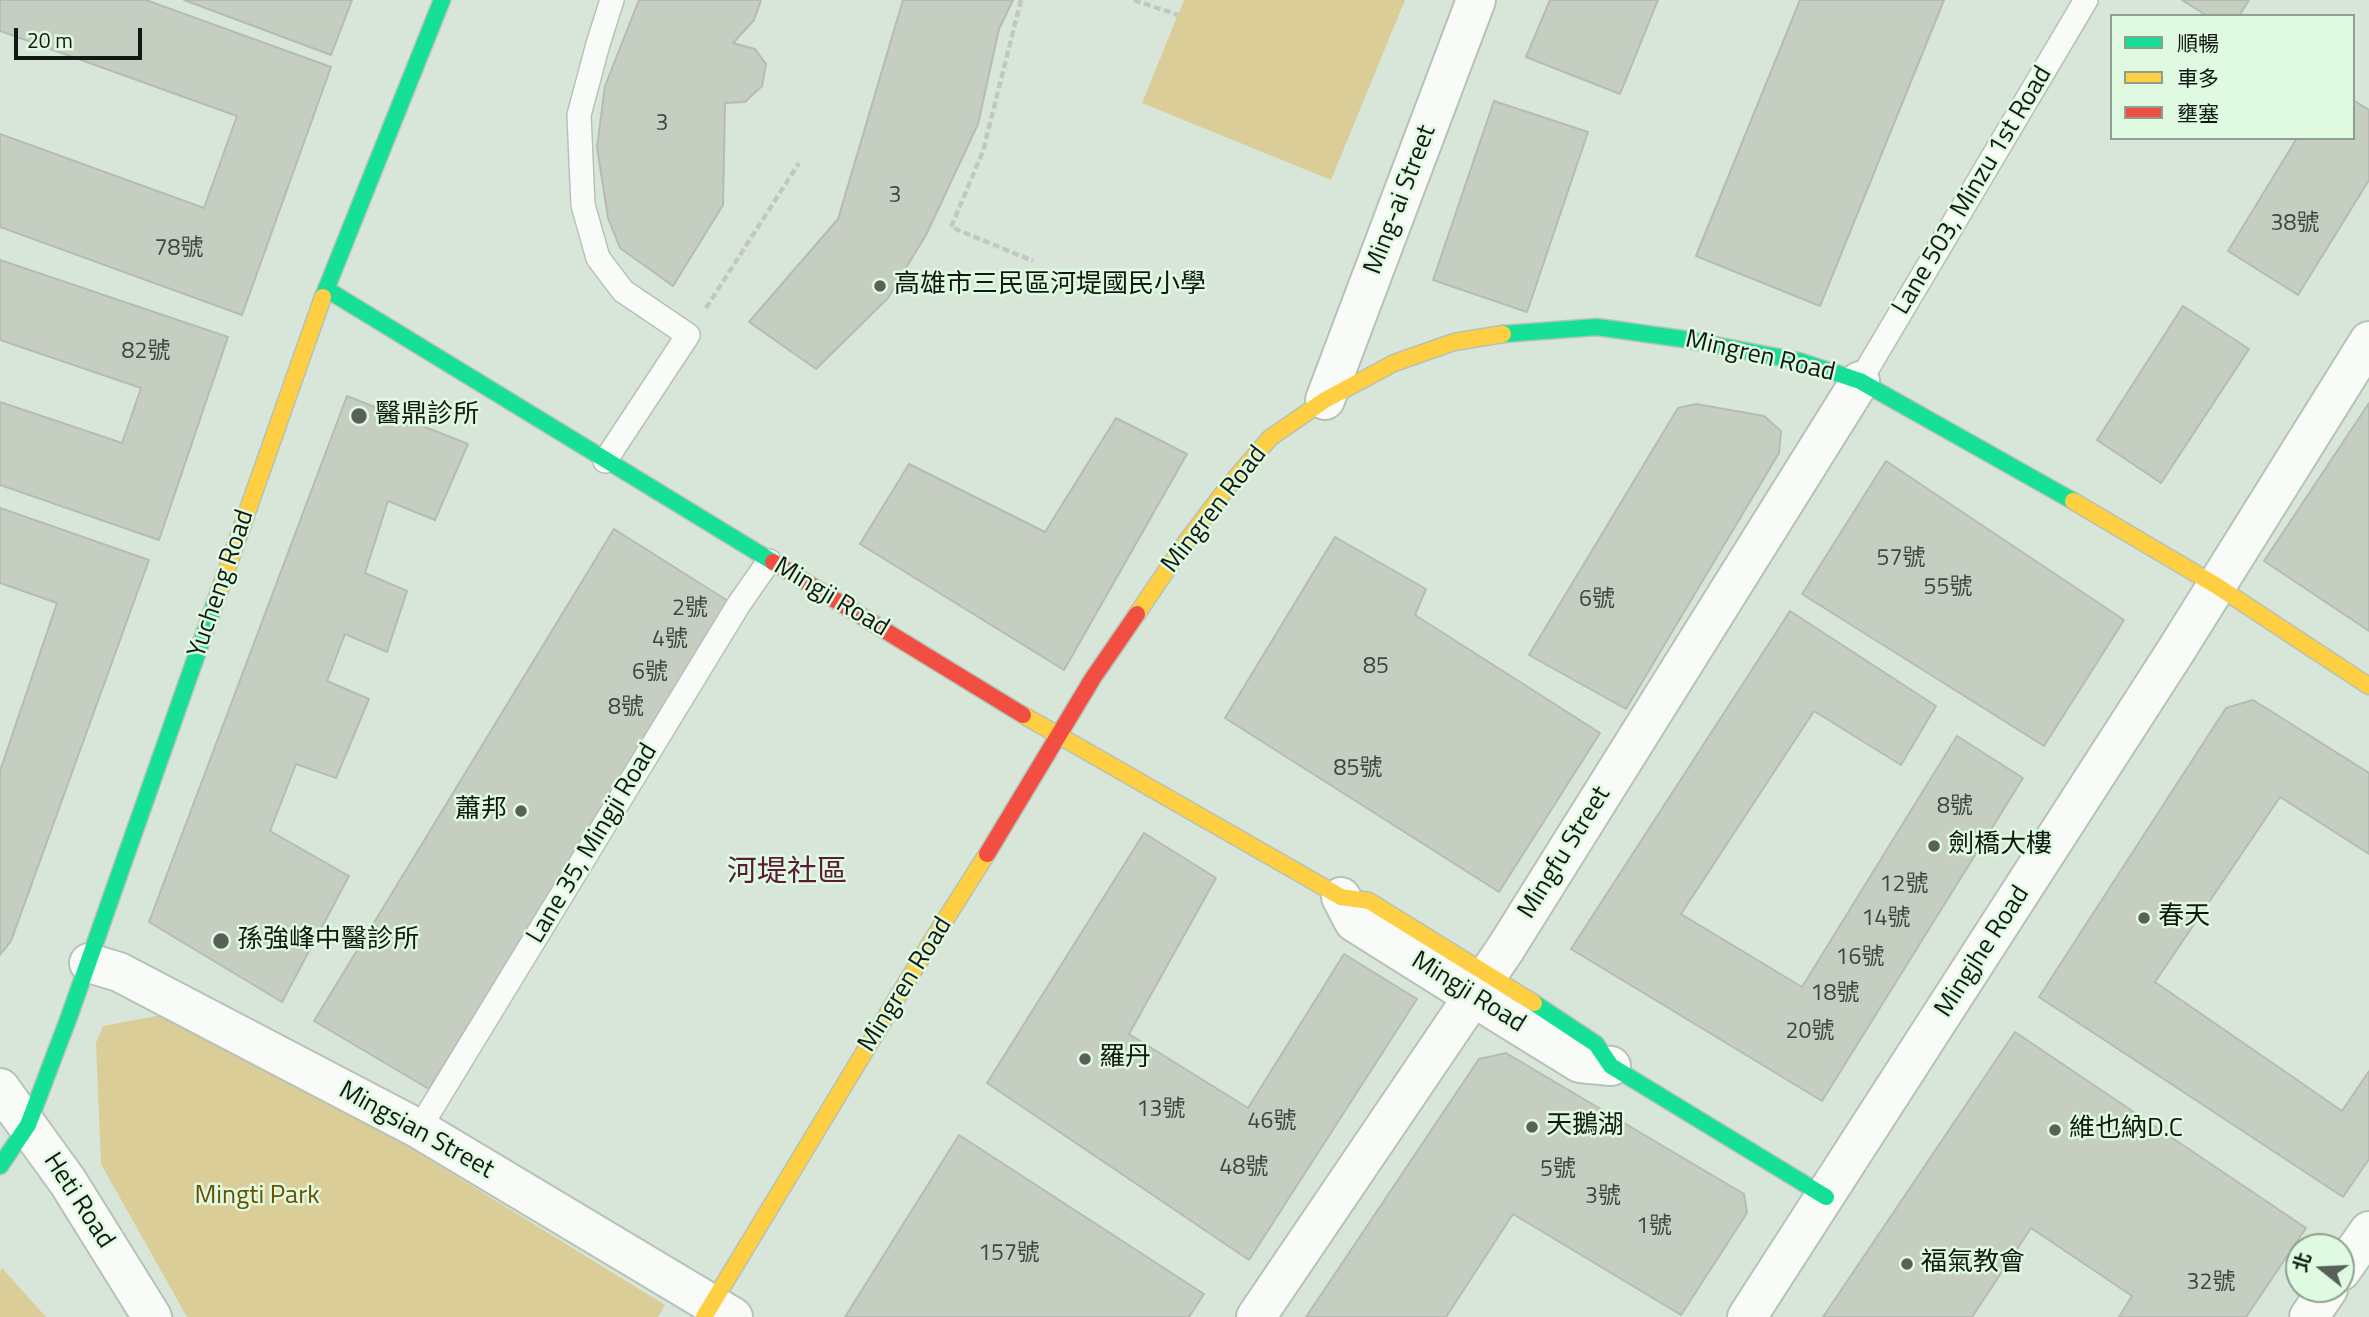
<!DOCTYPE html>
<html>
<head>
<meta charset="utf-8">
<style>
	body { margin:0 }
	#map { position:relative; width:2369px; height:1317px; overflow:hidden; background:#d8e6d9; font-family:"Titillium Web","Noto Sans TC",sans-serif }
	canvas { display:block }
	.legend { position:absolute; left:2110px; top:14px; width:245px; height:126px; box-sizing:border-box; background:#dffae1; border:2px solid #8da08e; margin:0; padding:9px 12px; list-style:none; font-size:21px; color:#111a12 }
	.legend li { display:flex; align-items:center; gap:14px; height:35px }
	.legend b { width:35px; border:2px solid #8da08e }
	.north { position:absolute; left:2285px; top:1233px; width:70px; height:70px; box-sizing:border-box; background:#dffae1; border:2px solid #8da08e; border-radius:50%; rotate:288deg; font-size:19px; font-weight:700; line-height:28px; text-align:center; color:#111a12 }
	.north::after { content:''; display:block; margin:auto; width:24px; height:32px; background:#576158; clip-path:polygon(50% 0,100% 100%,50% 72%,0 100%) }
	.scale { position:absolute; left:14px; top:28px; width:128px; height:32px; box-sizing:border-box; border:4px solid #111a12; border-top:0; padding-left:9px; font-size:21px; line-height:24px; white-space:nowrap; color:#111a12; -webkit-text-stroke:5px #dffae1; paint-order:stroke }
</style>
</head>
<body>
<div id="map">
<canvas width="2369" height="1317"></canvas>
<ul class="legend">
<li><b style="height:9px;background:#16e098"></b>順暢</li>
<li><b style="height:9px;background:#ffcf43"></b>車多</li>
<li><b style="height:9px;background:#f24e42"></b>壅塞</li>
</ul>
<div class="north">北</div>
<div class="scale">20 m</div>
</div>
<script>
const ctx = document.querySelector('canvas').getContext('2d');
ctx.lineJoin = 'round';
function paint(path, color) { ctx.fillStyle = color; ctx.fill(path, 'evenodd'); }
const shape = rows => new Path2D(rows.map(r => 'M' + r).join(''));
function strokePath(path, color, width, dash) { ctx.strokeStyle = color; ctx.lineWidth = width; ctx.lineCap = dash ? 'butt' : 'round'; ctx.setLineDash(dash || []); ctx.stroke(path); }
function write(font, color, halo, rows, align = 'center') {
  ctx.font = font + ' "Titillium Web","Noto Sans TC",sans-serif'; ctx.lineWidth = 5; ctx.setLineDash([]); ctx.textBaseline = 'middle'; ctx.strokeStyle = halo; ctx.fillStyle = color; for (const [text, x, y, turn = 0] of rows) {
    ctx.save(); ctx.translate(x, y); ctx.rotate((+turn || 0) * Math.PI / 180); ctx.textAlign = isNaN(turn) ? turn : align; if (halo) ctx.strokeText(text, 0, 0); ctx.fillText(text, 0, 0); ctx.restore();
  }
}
paint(shape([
	[1184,0,1405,0,1331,180,1142,103],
	[178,1012,412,1149,665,1305,658,1317,187,1317,101,1164,96,1043,103,1026],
	[2,1268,46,1317,0,1317,0,1271]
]), '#dbcd97');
const building = shape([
	[0,0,146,0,331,67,242,315,0,227,0,134,204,208,237,116,0,31,0,0],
	[184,0,352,0,331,55,184,0],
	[639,0,761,0,754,20,733,43,755,49,766,64,762,86,745,102,725,103,723,205,673,286,620,248,608,218,597,147,605,86,639,0],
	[903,0,1013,0,999,29,978,124,927,233,888,298,816,369,749,322,838,219,903,0],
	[1550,0,1658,0,1620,94,1526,57,1550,0],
	[1800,0,1944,0,1820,306,1696,256,1800,0],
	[2182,0,2249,0,2239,16,2207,16,2182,0],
	[2353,100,2369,110,2369,180,2298,295,2228,251,2297,138,2353,138,2353,100],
	[1494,101,1588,132,1527,312,1433,280,1494,101],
	[0,260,228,337,159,540,0,485,0,402,122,443,141,388,0,340,0,260],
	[2183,306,2249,349,2161,483,2097,440,2183,306],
	[347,396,468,444,435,520,388,501,365,573,407,591,387,652,345,634,327,681,369,699,336,778,296,764,270,831,349,876,282,1002,149,922,347,396],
	[2369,403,2369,631,2264,561,2369,403],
	[1696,404,1764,416,1781,431,1779,453,1626,709,1529,655,1678,408,1696,404],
	[1116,418,1187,454,1064,670,860,544,909,464,1045,532,1116,418],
	[1886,461,2124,620,2044,746,1802,594,1886,461],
	[0,508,149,560,11,941,0,955,0,771,57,603,0,583,0,508],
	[614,529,728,601,429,1089,314,1021,614,529],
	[1335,537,1426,589,1415,615,1600,733,1499,892,1225,718,1335,537],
	[1790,611,1936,706,1901,765,1814,711,1681,914,1802,987,1957,736,2023,778,1822,1101,1571,949,1790,611],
	[2253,700,2369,773,2369,854,2280,797,2155,982,2342,1111,2369,1071,2369,1159,2343,1197,2039,997,2226,708,2253,700],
	[1144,833,1216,878,1129,1034,1248,1108,1344,954,1417,999,1249,1260,987,1083,1144,833],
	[2015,1032,2306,1228,2246,1317,2119,1317,2132,1296,2031,1228,1972,1317,1823,1317,2015,1032],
	[1506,1053,1744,1194,1747,1213,1681,1315,1513,1214,1446,1317,1306,1317,1479,1059,1506,1053],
	[959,1135,1204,1294,1189,1317,845,1317,959,1135]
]);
paint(building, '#c6cdc1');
strokePath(building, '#b5bcb1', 2);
const lane = shape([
	[1860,381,2086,0],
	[605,461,688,335,623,291,598,258,583,205,579,115,598,44,612,0],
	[419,1129,739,604,769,561]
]);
const street = shape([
	[1325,400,1476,0],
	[1341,897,1354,922,1502,1015,1580,1063,1611,1066],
	[89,963,119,972,419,1129,733,1317],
	[0,1088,68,1182,152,1317],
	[2341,1271,2369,1231],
	[1256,1317,1506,948,1860,381],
	[1747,1317,2177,649,2369,341],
	[2309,1317,2328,1289]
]);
const fast = shape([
	[326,289,773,562],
	[323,297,442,0],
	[1503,334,1597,327,1683,339,1799,361,1860,381,2073,501],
	[1534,1003,1596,1044,1611,1066,1826,1197],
	[0,1166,28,1125,69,1017,215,603]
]);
const slow = shape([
	[2073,501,2217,586,2369,686],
	[215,603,323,297],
	[1137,614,1183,546,1227,488,1270,438,1325,400,1394,363,1454,342,1503,334],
	[1023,715,1341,897,1369,901,1534,1003],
	[704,1317,928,947,987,854]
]);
const jam = shape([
	[773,562,1023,715],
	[987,854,1093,678,1137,614]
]);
strokePath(lane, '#b7c2b7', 26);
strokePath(street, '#b7c2b7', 42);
strokePath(fast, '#b7c2b7', 19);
strokePath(slow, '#b7c2b7', 19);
strokePath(jam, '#b7c2b7', 19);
strokePath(shape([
	[1021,0,983,151,951,227,1033,261],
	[1134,0,1178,15],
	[706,308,799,163]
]), '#c3c7c3', 4.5, [7, 3.5]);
strokePath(lane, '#f9fbf9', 23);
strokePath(street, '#f9fbf9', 38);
strokePath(fast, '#16e098', 16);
strokePath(slow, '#ffcf43', 16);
strokePath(jam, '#f24e42', 16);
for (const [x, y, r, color] of [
	[880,286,7,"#576158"],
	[359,416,9,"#576158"],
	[521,811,7,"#576158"],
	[1934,846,7,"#576158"],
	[2144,918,7,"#576158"],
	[221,941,9,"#576158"],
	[1085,1059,7,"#576158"],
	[1532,1127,7,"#576158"],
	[2055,1130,7,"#576158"],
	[1907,1264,7,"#576158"]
]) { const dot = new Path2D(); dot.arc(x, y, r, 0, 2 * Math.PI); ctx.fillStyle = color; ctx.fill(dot); strokePath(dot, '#dffae1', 2.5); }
write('23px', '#3e473e', null, [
	["3",662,124],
	["3",895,196],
	["38號",2295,224],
	["78號",179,249],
	["82號",146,352],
	["57號",1901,559],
	["55號",1948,588],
	["6號",1597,600],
	["2號",690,609],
	["4號",670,640],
	["85",1376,667],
	["6號",650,673],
	["8號",626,708],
	["85號",1358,769],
	["8號",1955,807],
	["12號",1904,885],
	["14號",1886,919],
	["16號",1860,958],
	["18號",1835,994],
	["20號",1810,1032],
	["13號",1161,1110],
	["46號",1272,1122],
	["48號",1244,1168],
	["5號",1558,1170],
	["3號",1603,1197],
	["1號",1654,1227],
	["157號",1009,1254],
	["32號",2211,1283]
]);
write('26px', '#111a12', '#dffae1', [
	["Lane 503, Minzu 1st Road",1973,191,-59],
	["Ming-ai Street",1401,200,-69],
	["Mingren Road",1760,357,13],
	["Mingren Road",1215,510,-52],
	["Yucheng Road",222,584,-71],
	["Mingji Road",831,598,31],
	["Lane 35, Mingji Road",593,844,-59],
	["Mingfu Street",1565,853,-58],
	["Mingjhe Road",1983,952,-57],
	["Mingren Road",906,985,-58],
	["Mingji Road",1468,993,32],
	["Mingsian Street",416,1131,29],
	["Heti Road",78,1201,57]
]);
write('26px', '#111a12', '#dffae1', [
	["高雄市三民區河堤國民小學",894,286],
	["醫鼎診所",375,416],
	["蕭邦",507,811,"right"],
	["劍橋大樓",1948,846],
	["春天",2158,918],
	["孫強峰中醫診所",237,941],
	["羅丹",1099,1059],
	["天鵝湖",1546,1127],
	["維也納D.C",2069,1130],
	["福氣教會",1921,1264]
], 'left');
write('26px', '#6b5001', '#dffae1', [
	["Mingti Park",257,1197]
]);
write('30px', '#5b1a37', '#dffae1', [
	["河堤社區",787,874]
]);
</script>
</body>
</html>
